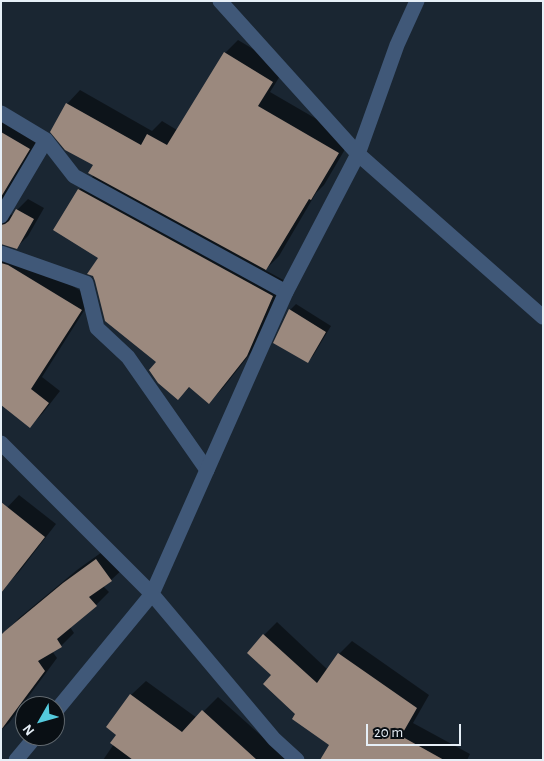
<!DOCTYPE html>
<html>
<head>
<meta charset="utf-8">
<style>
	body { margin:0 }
	#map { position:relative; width:544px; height:761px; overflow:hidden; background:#1a2632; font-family:"Alegreya Sans",sans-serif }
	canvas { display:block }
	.frame { position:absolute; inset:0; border:2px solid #e6eff7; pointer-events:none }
	.north { position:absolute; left:15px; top:696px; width:50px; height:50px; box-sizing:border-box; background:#090f14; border:1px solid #61696f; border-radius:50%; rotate:232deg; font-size:14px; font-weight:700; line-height:20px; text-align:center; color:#e6eff7 }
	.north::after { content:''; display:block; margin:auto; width:18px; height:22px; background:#54cadd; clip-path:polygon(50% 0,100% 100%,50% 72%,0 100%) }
	.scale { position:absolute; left:366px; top:724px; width:95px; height:22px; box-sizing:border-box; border:2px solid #e6eff7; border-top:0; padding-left:6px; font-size:15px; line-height:18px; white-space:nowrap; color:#e6eff7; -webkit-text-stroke:4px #090f14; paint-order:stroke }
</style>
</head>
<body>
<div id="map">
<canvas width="544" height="761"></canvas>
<div class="frame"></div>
<div class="north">N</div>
<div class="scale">20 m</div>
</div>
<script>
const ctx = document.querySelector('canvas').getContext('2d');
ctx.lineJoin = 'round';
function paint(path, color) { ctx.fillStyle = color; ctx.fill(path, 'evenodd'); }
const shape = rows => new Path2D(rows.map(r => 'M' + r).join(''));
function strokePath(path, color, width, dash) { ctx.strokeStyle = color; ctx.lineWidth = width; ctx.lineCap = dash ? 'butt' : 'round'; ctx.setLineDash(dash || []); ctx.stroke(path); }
paint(shape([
	[238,40,285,68,270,92,351,139,324,185,316,193,279,256,265,270,287,282,261,340,223,388,209,402,190,387,178,398,100,258,79,190,94,175,94,165,52,131,67,104,80,90,152,131,162,121,177,130,225,53],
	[1,119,40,138,8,214,14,215,17,210,28,199,44,208,28,236,17,247,1,243],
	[19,253,92,298,42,377,60,391,42,414,30,426,1,379,1,257],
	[296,304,331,326,313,356,307,362,290,310],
	[19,495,56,524,19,572,7,584,1,514],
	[109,547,124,568,111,580,103,586,109,592,96,605,70,627,74,633,61,646,52,651,57,658,9,723,1,730,1,637,19,618,77,570],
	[277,622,328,670,339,654,352,641,429,695,413,723,470,754,467,760,321,760,331,745,297,714,273,675,264,635],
	[146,681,197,718,218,697,266,740,299,760,103,760,114,744,118,734,131,695]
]), '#0007');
paint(shape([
	[224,52,273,82,258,106,339,153,311,200,309,199,266,270,88,173,93,165,65,150,50,132,66,103,141,145,147,134,167,145],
	[1,132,30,149,1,197],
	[78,189,273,296,247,356,209,404,189,387,178,400,158,383,149,370,156,362,105,321,95,281,93,276,87,274,98,258,53,230],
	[16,209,34,219,17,249,1,244,1,225,5,224,9,221],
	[1,263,8,265,82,310,31,389,49,403,30,428,1,405],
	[289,309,326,332,308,363,273,343],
	[1,502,45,537,1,593],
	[96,559,112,581,89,597,97,606,57,639,62,647,38,661,45,671,1,730,1,635,5,631,63,583],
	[263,634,317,683,338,653,417,708,401,736,444,760,320,760,329,745,292,719,295,714,263,684,271,675,247,653],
	[130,694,182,732,202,710,257,760,133,760,110,743,116,735,106,727]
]), '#9b897e');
strokePath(shape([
	[1,113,46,140,74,176,286,292],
	[1,216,46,140],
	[1,253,86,283,97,328,128,357,207,470]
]), '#405878', 15);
strokePath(shape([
	[220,1,358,154,543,317],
	[1,443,152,594,274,739,297,760],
	[55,712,152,594,286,292,358,154,397,45,417,1],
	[16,760,36,736]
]), '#405878', 15);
</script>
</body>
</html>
